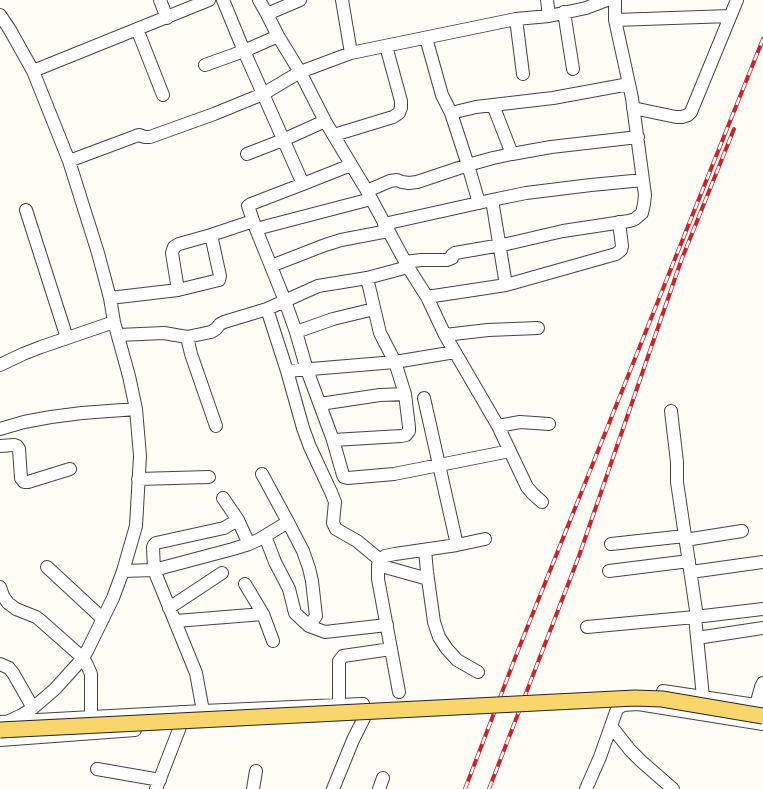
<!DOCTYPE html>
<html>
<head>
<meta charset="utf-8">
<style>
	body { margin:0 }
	canvas { display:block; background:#fffdf5 }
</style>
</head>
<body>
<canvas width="763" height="789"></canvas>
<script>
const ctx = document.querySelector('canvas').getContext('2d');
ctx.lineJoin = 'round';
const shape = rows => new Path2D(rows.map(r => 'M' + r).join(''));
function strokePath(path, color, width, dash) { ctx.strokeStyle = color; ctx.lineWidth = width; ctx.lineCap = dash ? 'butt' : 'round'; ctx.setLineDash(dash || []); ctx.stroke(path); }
const minor = shape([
	[160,0,167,18],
	[223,0,244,51,303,184],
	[259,0,267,14,278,36,300,72,325,121,367,191,408,267,427,297,445,335,498,426,520,422,549,424],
	[342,0,351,53],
	[547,0,549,16],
	[564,12,573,69],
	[267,14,300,0],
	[0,15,10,30,33,71,69,161,98,253,110,298,114,322,129,376,136,409,140,456,136,526,123,571,113,598,88,649,83,658,55,689,33,708,22,715,9,721],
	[516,19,523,74],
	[615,20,730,16],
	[137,29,163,95],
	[426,38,442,95,451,113,476,107,553,98,629,84],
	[205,65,244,51,278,36],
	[33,71,209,0],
	[493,105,512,154],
	[633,108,676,117,682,117,688,115,691,112,737,0],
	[451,113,468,165,479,203],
	[334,135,393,117,399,113,401,108,401,101,386,46],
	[247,154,283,140,325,121],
	[69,161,136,136,139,135,145,137,150,137,214,114,263,94,300,72,351,53,516,19,549,16,586,8,594,5,607,0],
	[351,165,303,184,251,204,248,206,256,229,285,301,296,332,307,370,333,440,343,475,344,477,348,478,394,474,510,451],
	[367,191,390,181,397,180,402,182,409,183,417,182,468,165,493,158,512,154,551,147,638,137],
	[492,200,506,285],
	[26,210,67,338],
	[384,224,492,200,526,193,591,185,643,180],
	[256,229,371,199],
	[405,262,421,260,447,260,452,258,452,255,455,253,507,244,563,231,629,221,635,219,642,213,644,204,645,195,632,98,624,61,615,20,615,0],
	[271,266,325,245,341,240,388,231],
	[178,290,172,253,174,247,179,244,211,235,253,221],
	[427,297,506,285,616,254,621,250,622,246,619,222],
	[110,298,178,290,219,280,220,276,211,235],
	[267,309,287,371,303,428,310,447,331,492,335,502,333,523,336,529,357,541,380,560],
	[296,332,333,319,374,309],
	[118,335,164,333,187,337,211,332,216,329,220,324,224,322,267,309,318,286,367,278,408,267],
	[445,335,488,330,538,328],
	[187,337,191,354,216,426],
	[0,365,23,354,41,347,114,322],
	[287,371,395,362,455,352],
	[424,398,457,545],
	[320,404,380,395,405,394],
	[671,411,677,462,677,482,697,617],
	[498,426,527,487,533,494,542,502],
	[0,429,24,422,51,417,82,413,136,409],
	[333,440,401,436,406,435,409,431,409,427,405,394,395,362,380,333,367,278],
	[0,446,14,445,17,446,19,449,21,478,24,482,28,482,70,469],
	[262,474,288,522,303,551,309,568,312,581,316,616,309,626,295,613,289,589,275,562,265,536],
	[138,479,209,477],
	[223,498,238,520,249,544],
	[685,540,742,531],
	[611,544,685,536],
	[425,550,427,572,434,622,439,637,447,649,457,660,478,672],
	[378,565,428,579],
	[47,567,103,619],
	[123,571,154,570,233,549,249,544,260,539,288,522],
	[609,571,689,561],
	[691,572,763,562],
	[245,584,263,614,273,641],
	[0,587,3,596,8,603,16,609,36,617,40,620,83,658,87,665,91,674,91,717],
	[169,608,222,573],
	[695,617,703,697],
	[176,621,263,614],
	[309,626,325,632,387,625],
	[587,627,695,617,763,609],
	[697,638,763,628],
	[0,664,9,668,13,673,33,708],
	[663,691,763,706],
	[399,692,378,579,378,565,380,560,385,556,395,554,457,545,485,539],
	[339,704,339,661,343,656,391,649],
	[756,705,761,687,763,683],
	[203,711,196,673,154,570,153,547,154,545,156,543,224,528,238,520],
	[0,722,203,711,361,704,363,704,365,709,364,718,353,740,333,789],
	[611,726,630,750,641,761,673,789],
	[0,740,135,730],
	[97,769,160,780],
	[156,789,180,727,181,712],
	[253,789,256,771],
	[379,789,383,778],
	[586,789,600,757,617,709,623,705,638,704,763,724]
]);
strokePath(minor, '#444', 14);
strokePath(minor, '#fff', 12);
const rail = shape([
	[465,789,517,653,763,39],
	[489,789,579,556,681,261,734,129]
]);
strokePath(rail, '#c4262e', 4);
strokePath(rail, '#fff', 2.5, [8]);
const majorBridge = shape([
	[0,730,635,698,662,699,763,716]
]);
strokePath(majorBridge, '#222', 17, []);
strokePath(majorBridge, '#f9d66b', 15);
</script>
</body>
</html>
